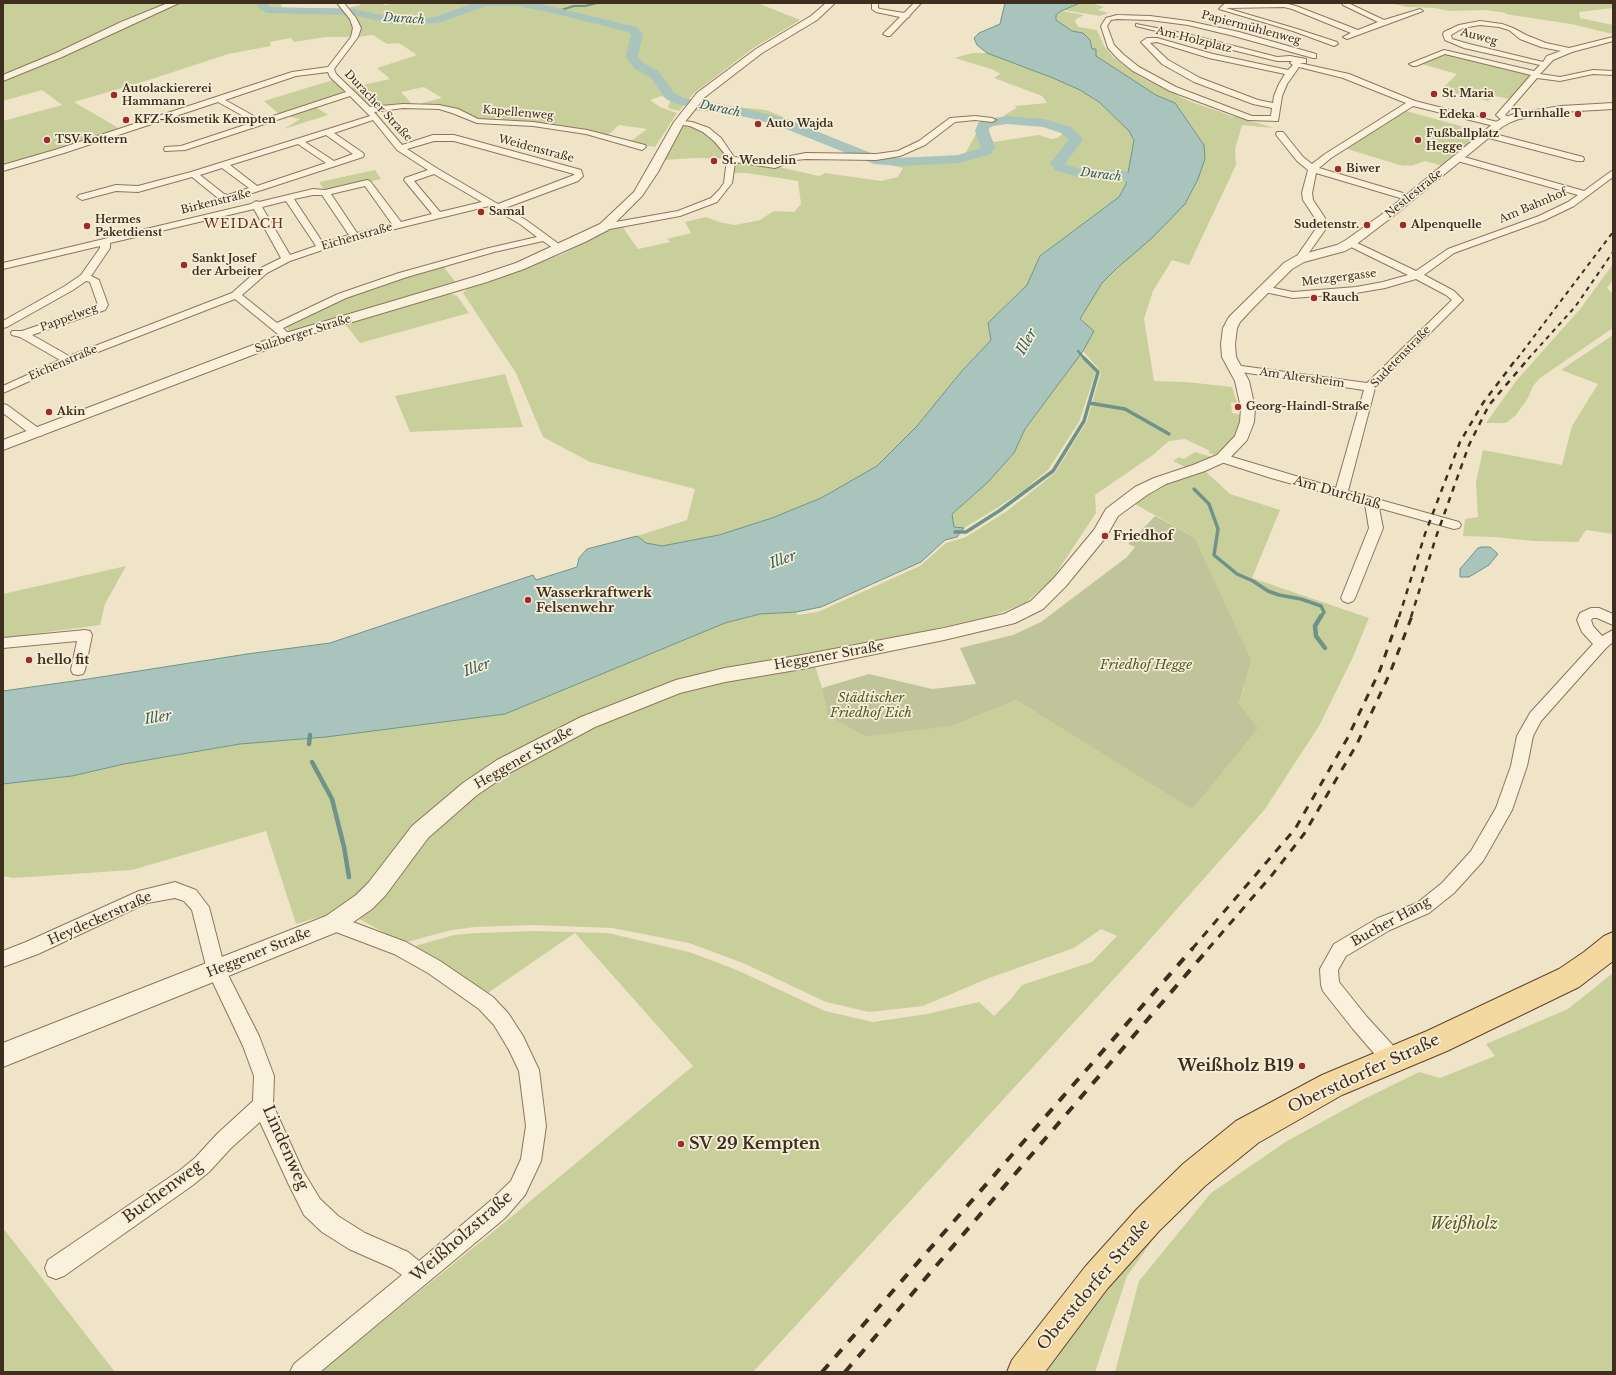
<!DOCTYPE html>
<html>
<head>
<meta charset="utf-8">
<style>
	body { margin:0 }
	#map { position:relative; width:1616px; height:1375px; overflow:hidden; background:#f0e4c8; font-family:"Libre Baskerville",serif }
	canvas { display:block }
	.frame { position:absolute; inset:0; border:4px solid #3d2e20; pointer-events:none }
</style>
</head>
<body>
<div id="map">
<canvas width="1616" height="1375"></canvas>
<div class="frame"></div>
</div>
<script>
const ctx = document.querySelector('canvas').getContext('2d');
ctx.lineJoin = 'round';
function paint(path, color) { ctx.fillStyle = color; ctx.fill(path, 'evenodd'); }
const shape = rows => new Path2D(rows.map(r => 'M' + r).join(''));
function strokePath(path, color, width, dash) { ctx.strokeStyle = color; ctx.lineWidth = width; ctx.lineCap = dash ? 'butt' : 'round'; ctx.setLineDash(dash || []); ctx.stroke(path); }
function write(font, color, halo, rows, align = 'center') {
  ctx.font = font + ' "Libre Baskerville",serif'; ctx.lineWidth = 3.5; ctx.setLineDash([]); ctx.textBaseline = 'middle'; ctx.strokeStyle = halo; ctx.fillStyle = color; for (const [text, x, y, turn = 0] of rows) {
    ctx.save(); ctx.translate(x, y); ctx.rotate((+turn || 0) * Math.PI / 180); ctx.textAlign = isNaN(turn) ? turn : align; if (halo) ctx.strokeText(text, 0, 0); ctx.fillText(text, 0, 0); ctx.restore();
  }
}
paint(shape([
	[3,3,166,3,118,22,51,55,3,75],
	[180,3,281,3,282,8,342,8,350,19,354,28,352,37,326,37,294,42,291,38,270,42,271,46,228,54,149,80,74,102,122,130,9,165,7,164,3,165,3,121,62,105,42,90,3,101,3,80,155,12],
	[358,3,380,3,385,5,398,3,764,3,760,4,800,20,752,49,693,94,679,111,668,108,670,101,662,96,650,100,660,107,677,113,655,147,628,143,647,129,619,125,606,137,554,126,478,120,456,111,424,105,422,103,442,98,424,87,401,92,413,105,371,108,350,88,390,79,377,68,417,55,399,43,387,44,373,35,357,37,347,8,361,5],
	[1080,3,1098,3,1094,4,1104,7,1098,10,1108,13,1100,16,1063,10],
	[1390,3,1613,3,1613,8,1579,12,1580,18,1613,25,1613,31,1601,28,1613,31,1613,34,1571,24,1505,14,1507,13,1485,10,1450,11,1434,8,1407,7],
	[1062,11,1084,15,1076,19,1075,22,1079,27,1097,30,1104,46,1114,58,1140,77,1189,101,1232,116,1227,119,1234,116,1274,128,1242,125,1235,149,1236,165,1189,265,1172,260,1153,291,1144,319,1154,381,1186,382,1232,387,1237,403,1231,402,1232,413,1242,415,1239,435,1219,456,1208,453,1210,451,1185,439,1169,441,1153,455,1095,495,1096,513,1051,581,1025,603,992,616,812,656,822,688,827,715,952,726,1016,700,1192,808,1239,704,1244,688,1194,537,1133,503,1163,484,1204,470,1230,494,1280,510,1252,578,1369,618,1353,657,1319,726,1265,809,1231,848,1145,945,753,1372,320,1372,505,1222,693,1066,575,933,485,995,408,948,454,935,477,933,534,931,608,933,689,952,737,970,825,1011,873,1022,927,1014,979,1002,994,1016,1011,999,1022,985,1092,962,1117,936,1101,929,1074,948,989,978,923,1006,869,1012,826,1002,743,963,689,943,612,928,533,925,475,927,452,930,403,943,343,910,296,924,266,831,132,870,13,878,3,876,3,784,72,776,124,764,240,744,326,737,505,714,725,623,760,614,796,612,797,615,818,612,920,566,946,543,966,537,1007,511,1055,473,1087,421,1101,372,1083,351,1094,331,1080,319,1102,283,1185,204,1198,179,1205,159,1204,145,1175,103,1156,95,1096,56,1083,33,1072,31,1056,20,1056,15],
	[972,53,987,53,1053,78,1080,90,1099,102,1129,131,1134,140,1132,157,1126,184,1119,197,1040,256,1027,285,988,323,991,340,961,372,917,426,877,466,821,498,772,518,719,535,662,546,646,543,637,536,687,520,695,489,590,462,543,437,516,373,463,293,468,288,563,254,610,229,622,226,638,249,670,242,667,239,691,233,685,222,706,217,719,222,735,225,760,220,774,211,794,212,801,204,798,181,747,173,731,173,733,161,779,167,819,176,825,173,881,181,898,177,903,168,868,160,886,158,964,156,979,128,994,142,1038,135,1052,139,1057,138,1064,133,1043,126,1003,116,1016,108,1015,106,1047,103,1042,96,994,78,1000,74,994,70,955,58],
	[1443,53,1532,73,1510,99,1494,96,1488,101,1441,90,1457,74,1418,63],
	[333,80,347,92,279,114,264,101],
	[701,100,736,107,766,110,852,146,842,150,770,121,740,115,693,110],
	[314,106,328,115,284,129,300,119,286,116],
	[1403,110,1486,133,1443,166,1425,161,1411,166,1406,165,1403,166,1344,148],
	[683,123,690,125,709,135,729,159,696,158,663,160],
	[375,170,381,179,325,191,319,182],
	[1613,264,1613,280,1607,288,1613,294,1613,328,1540,378,1533,386,1528,398,1516,415,1506,423,1486,423,1516,381,1581,308],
	[443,266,457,284,290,334,287,327,312,313,344,299,406,277],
	[448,293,457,296,469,313,360,343,345,324],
	[1613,335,1613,534,1586,530,1578,542,1534,541,1493,537,1463,536,1465,519,1478,517,1476,482,1483,450,1562,465,1572,426,1598,384,1561,370],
	[1080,354,1096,371,1079,422,1048,470,1025,489,997,508,964,528,954,527,952,514,988,482,1014,453,1025,429],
	[505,374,523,427,410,432,395,396],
	[1195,452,1216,458,1185,467,1173,461,1179,457,1184,459],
	[126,566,105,604,100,625,3,638,3,594],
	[1613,973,1613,1372,1115,1372,1139,1281,1211,1193,1287,1141,1362,1100,1419,1072,1440,1078,1495,1056,1486,1044,1568,1009],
	[3,1228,90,1340,115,1372,3,1372],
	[1160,1230,1127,1276,1095,1372,1046,1372,1107,1286]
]), '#c9cf9b');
paint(shape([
	[1155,516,1194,537,1251,660,1239,704,1258,728,1192,809,1016,700,952,726,865,736,827,715,822,688,869,674,932,689,976,684,960,648,1013,635,1041,622,1127,557,1135,547,1128,544]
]), '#bfc49a');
const water = shape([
	[1005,3,1080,3,1061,11,1056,15,1056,20,1072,31,1083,33,1090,40,1092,49,1096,49,1096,56,1156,95,1175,103,1204,145,1205,159,1198,179,1185,204,1152,238,1116,269,1102,283,1080,319,1094,331,1083,351,1025,429,1014,453,988,482,952,514,954,527,964,528,957,537,945,540,921,562,821,607,796,612,760,614,725,623,505,714,326,737,240,744,124,764,72,776,3,784,3,691,88,679,247,654,330,643,533,575,536,580,577,567,579,558,587,549,637,536,646,543,662,546,719,535,772,518,821,498,877,466,917,426,961,372,991,340,988,323,1027,285,1040,256,1119,197,1126,184,1134,140,1129,131,1099,102,1080,90,1053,78,987,53,977,45,974,38,979,33,1000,24,1005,3],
	[1482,547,1490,547,1498,554,1489,565,1469,577,1460,577,1460,569,1478,548,1482,547]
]);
paint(water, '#a9c4bc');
strokePath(water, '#6f938a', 1);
strokePath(shape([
	[558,11,574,6,585,6,597,3]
]), '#6f938a', 2);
strokePath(shape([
	[1078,351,1085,359]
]), '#6f938a', 2.5);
strokePath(shape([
	[1089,403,1125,409,1169,434],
	[1194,489,1209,504,1218,529,1214,555,1237,574,1253,581,1268,591,1279,595,1301,599,1321,606,1324,612,1321,617],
	[955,532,966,532,999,511,1053,471,1084,421,1098,372,1084,358]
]), '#6f938a', 3.5);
strokePath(shape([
	[1321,616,1315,626,1316,636,1325,648],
	[309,744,310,735],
	[312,762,332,799,344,847,349,877]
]), '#6f938a', 4.5);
paint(shape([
	[257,3,267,3,270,7,354,9,389,17,416,19,435,17,474,3,535,3,554,7,636,27,643,33,638,57,643,63,658,71,674,93,684,98,751,110,786,119,881,157,900,158,958,155,981,148,975,131,978,123,984,120,1007,116,1044,119,1071,127,1083,139,1065,164,1079,169,1124,171,1162,188,1164,191,1162,194,1157,195,1118,178,1078,177,1055,170,1050,163,1069,140,1061,133,1043,127,1007,124,993,126,989,128,989,131,995,147,991,154,959,163,900,166,874,164,776,125,750,118,676,104,666,99,650,77,635,69,626,57,631,34,628,32,553,13,518,6,486,6,441,22,416,25,389,23,354,15,267,13,258,8,257,3]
]), '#a9c4bc');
const minor = shape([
	[337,3,344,3,356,18,361,28,358,37,334,69,336,74,370,107,403,104,439,105,458,109,478,119,533,122,587,130,645,145,646,147,642,150,586,134,533,126,477,123,452,113,439,109,403,108,374,112,402,145,433,135,454,135,581,170,583,176,578,181,505,208,526,220,563,247,565,249,563,251,557,251,543,241,494,252,407,277,346,298,283,328,288,333,283,336,279,335,235,299,72,362,3,393,3,386,60,360,20,337,12,335,11,333,12,331,22,331,98,305,90,282,86,281,73,290,7,327,3,328,3,321,65,286,81,275,100,248,100,246,3,269,3,263,251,204,256,201,259,202,313,189,325,190,367,180,370,181,401,222,432,214,404,180,405,178,428,170,397,150,373,120,334,133,363,153,364,155,363,157,231,200,228,201,218,198,192,177,138,192,116,191,82,200,77,197,79,195,116,185,138,186,191,172,370,116,350,96,185,150,165,151,164,149,165,147,181,146,254,122,218,102,64,153,3,171,3,165,58,149,292,72,328,67,351,37,353,28,350,19,337,3],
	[328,72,330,77,346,92,261,120,225,100,296,76,328,72],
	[326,135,353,154,334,161,305,142,326,135],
	[434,141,454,141,574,174,574,175,498,204,438,169,407,149,434,141],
	[298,144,326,163,257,186,230,165,298,144],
	[222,168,249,188,228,195,224,194,200,175,222,168],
	[434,174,482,202,440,212,414,181,434,174],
	[365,186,392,224,357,233,331,194,365,186],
	[313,195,322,195,349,235,323,243,294,199,313,195],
	[286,201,316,246,290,255,262,207,286,201],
	[489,206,520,224,537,237,489,248,399,273,338,294,277,323,242,295,267,273,290,261,358,238,489,206],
	[254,209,281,258,259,269,232,293,69,356,32,335,105,310,108,305,99,280,91,276,110,248,110,243,254,209],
	[872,3,878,3,878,8,880,9,904,13,914,3,921,3,910,15,909,17,907,18,890,36,887,36,883,34,900,17,876,12,872,9,872,3],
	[1284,3,1296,6,1358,30,1378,22,1343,5,1342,3,1348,3,1384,20,1420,9,1423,11,1347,39,1343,37,1351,33,1292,9,1284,7,1226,8,1297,29,1337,42,1338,44,1334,46,1293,31,1219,9,1224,4,1284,3],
	[1117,15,1150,16,1188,21,1239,32,1316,54,1316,58,1313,58,1234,36,1188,25,1150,20,1117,19,1111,20,1107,26,1114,45,1124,55,1139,67,1176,87,1252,116,1271,116,1272,108,1253,104,1194,82,1162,64,1141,42,1147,38,1157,38,1213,54,1288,70,1293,65,1290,63,1292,61,1277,61,1136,26,1136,24,1187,34,1277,57,1290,56,1306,59,1306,63,1299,63,1349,74,1415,101,1501,123,1502,125,1498,127,1413,106,1331,158,1319,168,1413,196,1415,198,1413,200,1407,200,1316,173,1312,193,1313,200,1325,218,1325,230,1303,261,1297,261,1295,259,1315,230,1315,218,1303,200,1302,193,1308,170,1297,161,1277,136,1276,134,1277,132,1283,132,1303,157,1312,164,1325,154,1406,103,1343,78,1299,67,1287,84,1282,96,1278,121,1248,120,1170,91,1133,71,1118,59,1108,48,1101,26,1106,18,1117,15],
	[1157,42,1209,58,1285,74,1279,84,1274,96,1273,103,1258,100,1200,78,1168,60,1150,43,1157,42],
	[1480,21,1502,24,1513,28,1526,35,1546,43,1569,48,1613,37,1613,41,1572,52,1553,60,1540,74,1560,77,1593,70,1613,71,1613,75,1593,74,1560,81,1537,78,1505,115,1510,118,1510,122,1504,122,1496,115,1531,75,1445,54,1416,66,1413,66,1409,64,1444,50,1534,71,1540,65,1464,48,1445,40,1443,34,1444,32,1459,25,1480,21],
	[1480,25,1499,27,1509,30,1520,39,1541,47,1561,51,1547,56,1543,62,1469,44,1452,39,1451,35,1463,28,1480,25],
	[975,116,992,118,996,120,992,122,975,120,955,122,925,145,900,156,876,160,806,159,795,160,775,168,735,162,732,183,717,202,680,216,604,230,599,227,604,224,678,211,711,198,719,190,724,183,727,159,724,153,715,142,703,132,690,126,676,124,676,120,692,122,709,128,721,138,734,157,775,162,790,156,806,153,876,154,898,151,919,141,950,118,975,116],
	[1485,133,1491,133,1583,157,1584,159,1583,161,1577,161,1485,137,1484,135,1485,133],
	[1457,155,1584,191,1613,170,1613,177,1574,206,1545,220,1454,253,1424,275,1454,291,1463,300,1375,388,1348,491,1459,522,1461,525,1459,528,1454,529,1379,508,1383,528,1355,598,1353,601,1348,603,1343,601,1341,598,1369,528,1365,504,1271,478,1218,461,1216,458,1218,455,1222,454,1336,488,1364,390,1234,371,1228,368,1234,365,1367,383,1452,300,1446,295,1416,279,1385,288,1356,293,1293,298,1260,291,1259,289,1260,287,1264,286,1293,292,1356,287,1383,282,1408,275,1347,245,1345,243,1347,241,1353,241,1416,271,1448,249,1539,216,1568,202,1578,195,1454,160,1453,158,1454,156,1457,155],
	[3,404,7,405,41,430,43,433,41,436,33,436,3,413,3,404],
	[1591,608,1599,608,1613,614,1613,625,1597,618,1593,618,1591,620,1593,626,1602,636,1613,630,1613,642,1606,648,1541,721,1533,736,1527,766,1512,810,1483,861,1454,893,1429,913,1390,930,1346,956,1338,970,1339,982,1367,1017,1399,1052,1402,1059,1399,1066,1392,1068,1385,1066,1353,1029,1323,991,1321,985,1320,969,1334,944,1378,918,1417,903,1442,883,1471,851,1496,808,1511,766,1517,736,1530,713,1593,644,1582,632,1577,620,1580,613,1591,608],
	[85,630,90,631,92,635,85,670,83,674,78,675,73,674,71,670,77,641,3,648,3,638,85,630],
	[175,882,196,890,209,907,225,969,259,1036,274,1076,273,1105,303,1171,320,1199,338,1216,365,1233,408,1252,419,1261,489,1202,511,1181,521,1159,526,1126,519,1071,509,1050,494,1025,479,1009,428,973,394,954,328,929,325,923,328,917,334,915,406,942,440,961,493,997,508,1013,523,1036,539,1070,546,1126,541,1161,525,1195,505,1218,320,1372,290,1372,294,1364,402,1275,392,1268,349,1249,322,1232,304,1215,289,1185,260,1122,231,1148,209,1172,193,1185,64,1276,56,1279,48,1276,45,1268,48,1260,179,1171,195,1158,217,1134,253,1101,254,1076,243,1046,207,970,192,910,184,901,175,898,147,903,38,954,3,967,3,951,26,942,139,891,175,882]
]);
const tertiary = shape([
	[168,3,179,3,62,57,3,81,3,75,56,53,121,22,168,3],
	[826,3,835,3,817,20,762,53,705,97,684,123,658,172,642,196,608,230,585,242,524,269,487,282,292,340,3,450,3,440,282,334,477,276,516,263,600,224,634,192,674,122,697,93,756,49,811,16,826,3],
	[1613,103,1613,109,1561,112,1519,119,1511,122,1502,127,1396,214,1354,246,1345,251,1304,262,1292,269,1254,307,1240,322,1237,328,1235,344,1236,357,1249,381,1255,408,1254,422,1247,440,1227,461,1205,471,1166,484,1147,495,1118,516,1106,537,1066,586,1043,609,1015,623,944,640,802,669,725,682,680,693,595,727,511,772,477,795,428,838,385,896,372,909,342,930,3,1067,3,1043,326,916,356,895,369,882,412,826,463,783,497,760,581,717,676,680,725,668,802,655,944,628,1004,614,1031,601,1054,578,1094,530,1106,509,1135,487,1154,478,1193,465,1217,455,1235,436,1240,422,1241,408,1235,381,1222,357,1221,344,1223,328,1229,317,1284,263,1296,256,1337,245,1346,240,1388,210,1494,123,1503,118,1517,113,1561,106,1613,103]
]);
const primary = shape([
	[1613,932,1613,961,1579,987,1447,1051,1342,1095,1258,1143,1205,1186,1159,1231,1107,1289,1045,1372,1007,1372,1012,1360,1085,1267,1137,1209,1183,1164,1236,1121,1322,1075,1427,1031,1559,969,1584,952,1604,936,1613,932]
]);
strokePath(minor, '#8d765c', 2);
strokePath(tertiary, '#8d765c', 2);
strokePath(primary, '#5b4430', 2);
paint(minor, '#faf1dc');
paint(tertiary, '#faf1dc');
paint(primary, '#f3d9a0');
strokePath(shape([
	[1517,359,1613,232],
	[1528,359,1575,307,1613,252]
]), '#3d2e20', 2, [4.5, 4.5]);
strokePath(shape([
	[1399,617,1425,534,1460,442,1483,403,1517,358],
	[1411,617,1436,537,1469,445,1489,405,1529,358]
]), '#3d2e20', 2.5, [6, 6]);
strokePath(shape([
	[1192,949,1295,829,1347,739,1380,670,1399,616],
	[1208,949,1272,875,1304,834,1357,744,1390,673,1412,616]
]), '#3d2e20', 3, [8, 8]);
strokePath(shape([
	[822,1372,1193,948],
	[845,1372,1209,948]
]), '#3d2e20', 4, [10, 10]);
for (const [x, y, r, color] of [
	[1434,94,4,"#9e2a2b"],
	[114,95,4,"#9e2a2b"],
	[1578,114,4,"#9e2a2b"],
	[1483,115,4,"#9e2a2b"],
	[126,120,4,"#9e2a2b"],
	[758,124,4,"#9e2a2b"],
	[47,140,4,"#9e2a2b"],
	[1418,140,4,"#9e2a2b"],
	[714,161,4,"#9e2a2b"],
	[1338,169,4,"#9e2a2b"],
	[481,212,4,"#9e2a2b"],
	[1367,225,4,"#9e2a2b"],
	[1403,225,4,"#9e2a2b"],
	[87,226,4,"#9e2a2b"],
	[184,265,4,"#9e2a2b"],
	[1314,298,4,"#9e2a2b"],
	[1238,407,4,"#9e2a2b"],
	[49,412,4,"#9e2a2b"],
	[1105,536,4,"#9e2a2b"],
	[528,600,4,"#9e2a2b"],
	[29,660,4,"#9e2a2b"],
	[1302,1066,4,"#9e2a2b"],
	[681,1144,4,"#9e2a2b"]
]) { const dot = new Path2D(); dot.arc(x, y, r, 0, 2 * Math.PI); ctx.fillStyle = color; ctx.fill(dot); strokePath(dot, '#f7eed8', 1.5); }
write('11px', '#3d2e20', '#f7eed8', [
	["Papiermühlenweg",1251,28,15],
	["Auweg",1479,37,15],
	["Am Holzplatz",1194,40,14],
	["Duracher Straße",378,106,47],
	["Kapellenweg",518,113,5],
	["Weidenstraße",536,149,15],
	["Nestlestraße",1414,194,-39],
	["Birkenstraße",216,202,-14],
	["Am Bahnhof",1533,206,-23],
	["Eichenstraße",357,237,-16],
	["Metzgergasse",1339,278,-7],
	["Pappelweg",69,318,-20],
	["Sulzberger Straße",303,334,-18],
	["Sudetenstraße",1401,357,-46],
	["Eichenstraße",63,363,-23],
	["Am Altersheim",1302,378,8]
]);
write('bold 11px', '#3d2e20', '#f7eed8', [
	["Autolackiererei",122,89],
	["Hammann",122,102],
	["St. Maria",1442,94],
	["Turnhalle",1570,114,"right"],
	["Edeka",1475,115,"right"],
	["KFZ-Kosmetik Kempten",134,120],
	["Auto Wajda",766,124],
	["Fußballplatz",1426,134],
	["Hegge",1426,147],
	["TSV Kottern",55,140],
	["St. Wendelin",722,161],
	["Biwer",1346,169],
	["Samal",489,212],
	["Hermes",95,220],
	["Paketdienst",95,233],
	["Sudetenstr.",1359,225,"right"],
	["Alpenquelle",1411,225],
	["Sankt Josef",192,259],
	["der Arbeiter",192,272],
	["Rauch",1322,298],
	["Georg-Haindl-Straße",1246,407],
	["Akin",57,412]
], 'left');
write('italic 12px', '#2f5d5a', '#f7eed8', [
	["Durach",404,19,4],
	["Durach",720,109,12],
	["Durach",1101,175,7]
]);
ctx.letterSpacing = '1px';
write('13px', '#6b2e1e', '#f7eed8', [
	["WEIDACH",244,224]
]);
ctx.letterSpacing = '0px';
write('13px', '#3d2e20', '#f7eed8', [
	["Am Durchlaß",1337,493,16],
	["Heggener Straße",829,656,-10],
	["Heggener Straße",524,758,-30],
	["Heydeckerstraße",100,919,-24],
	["Bucher Hang",1391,922,-29],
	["Heggener Straße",259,953,-22]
]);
write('bold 13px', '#3d2e20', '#f7eed8', [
	["Friedhof",1113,536],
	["Wasserkraftwerk",536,593],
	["Felsenwehr",536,608],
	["hello fit",37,660]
], 'left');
write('italic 13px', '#4d5a26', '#f7eed8', [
	["Friedhof Hegge",1146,665],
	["Städtischer",871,698],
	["Friedhof Eich",871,713]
]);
write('italic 14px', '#2f5d5a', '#f7eed8', [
	["Iller",1027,342,-61],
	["Iller",783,560,-19],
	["Iller",477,668,-19],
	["Iller",158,718,-9]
]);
write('bold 16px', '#3d2e20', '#f7eed8', [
	["Weißholz B19",1294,1066],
	["SV 29 Kempten",689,1144,"left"]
], 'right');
write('16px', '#3d2e20', '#f7eed8', [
	["Oberstdorfer Straße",1364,1074,-25],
	["Lindenweg",285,1148,66],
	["Buchenweg",163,1192,-36],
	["Weißholzstraße",462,1237,-41],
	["Oberstdorfer Straße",1094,1285,-50]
]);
write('italic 16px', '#4d5a26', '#f7eed8', [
	["Weißholz",1464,1224]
]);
</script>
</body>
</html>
